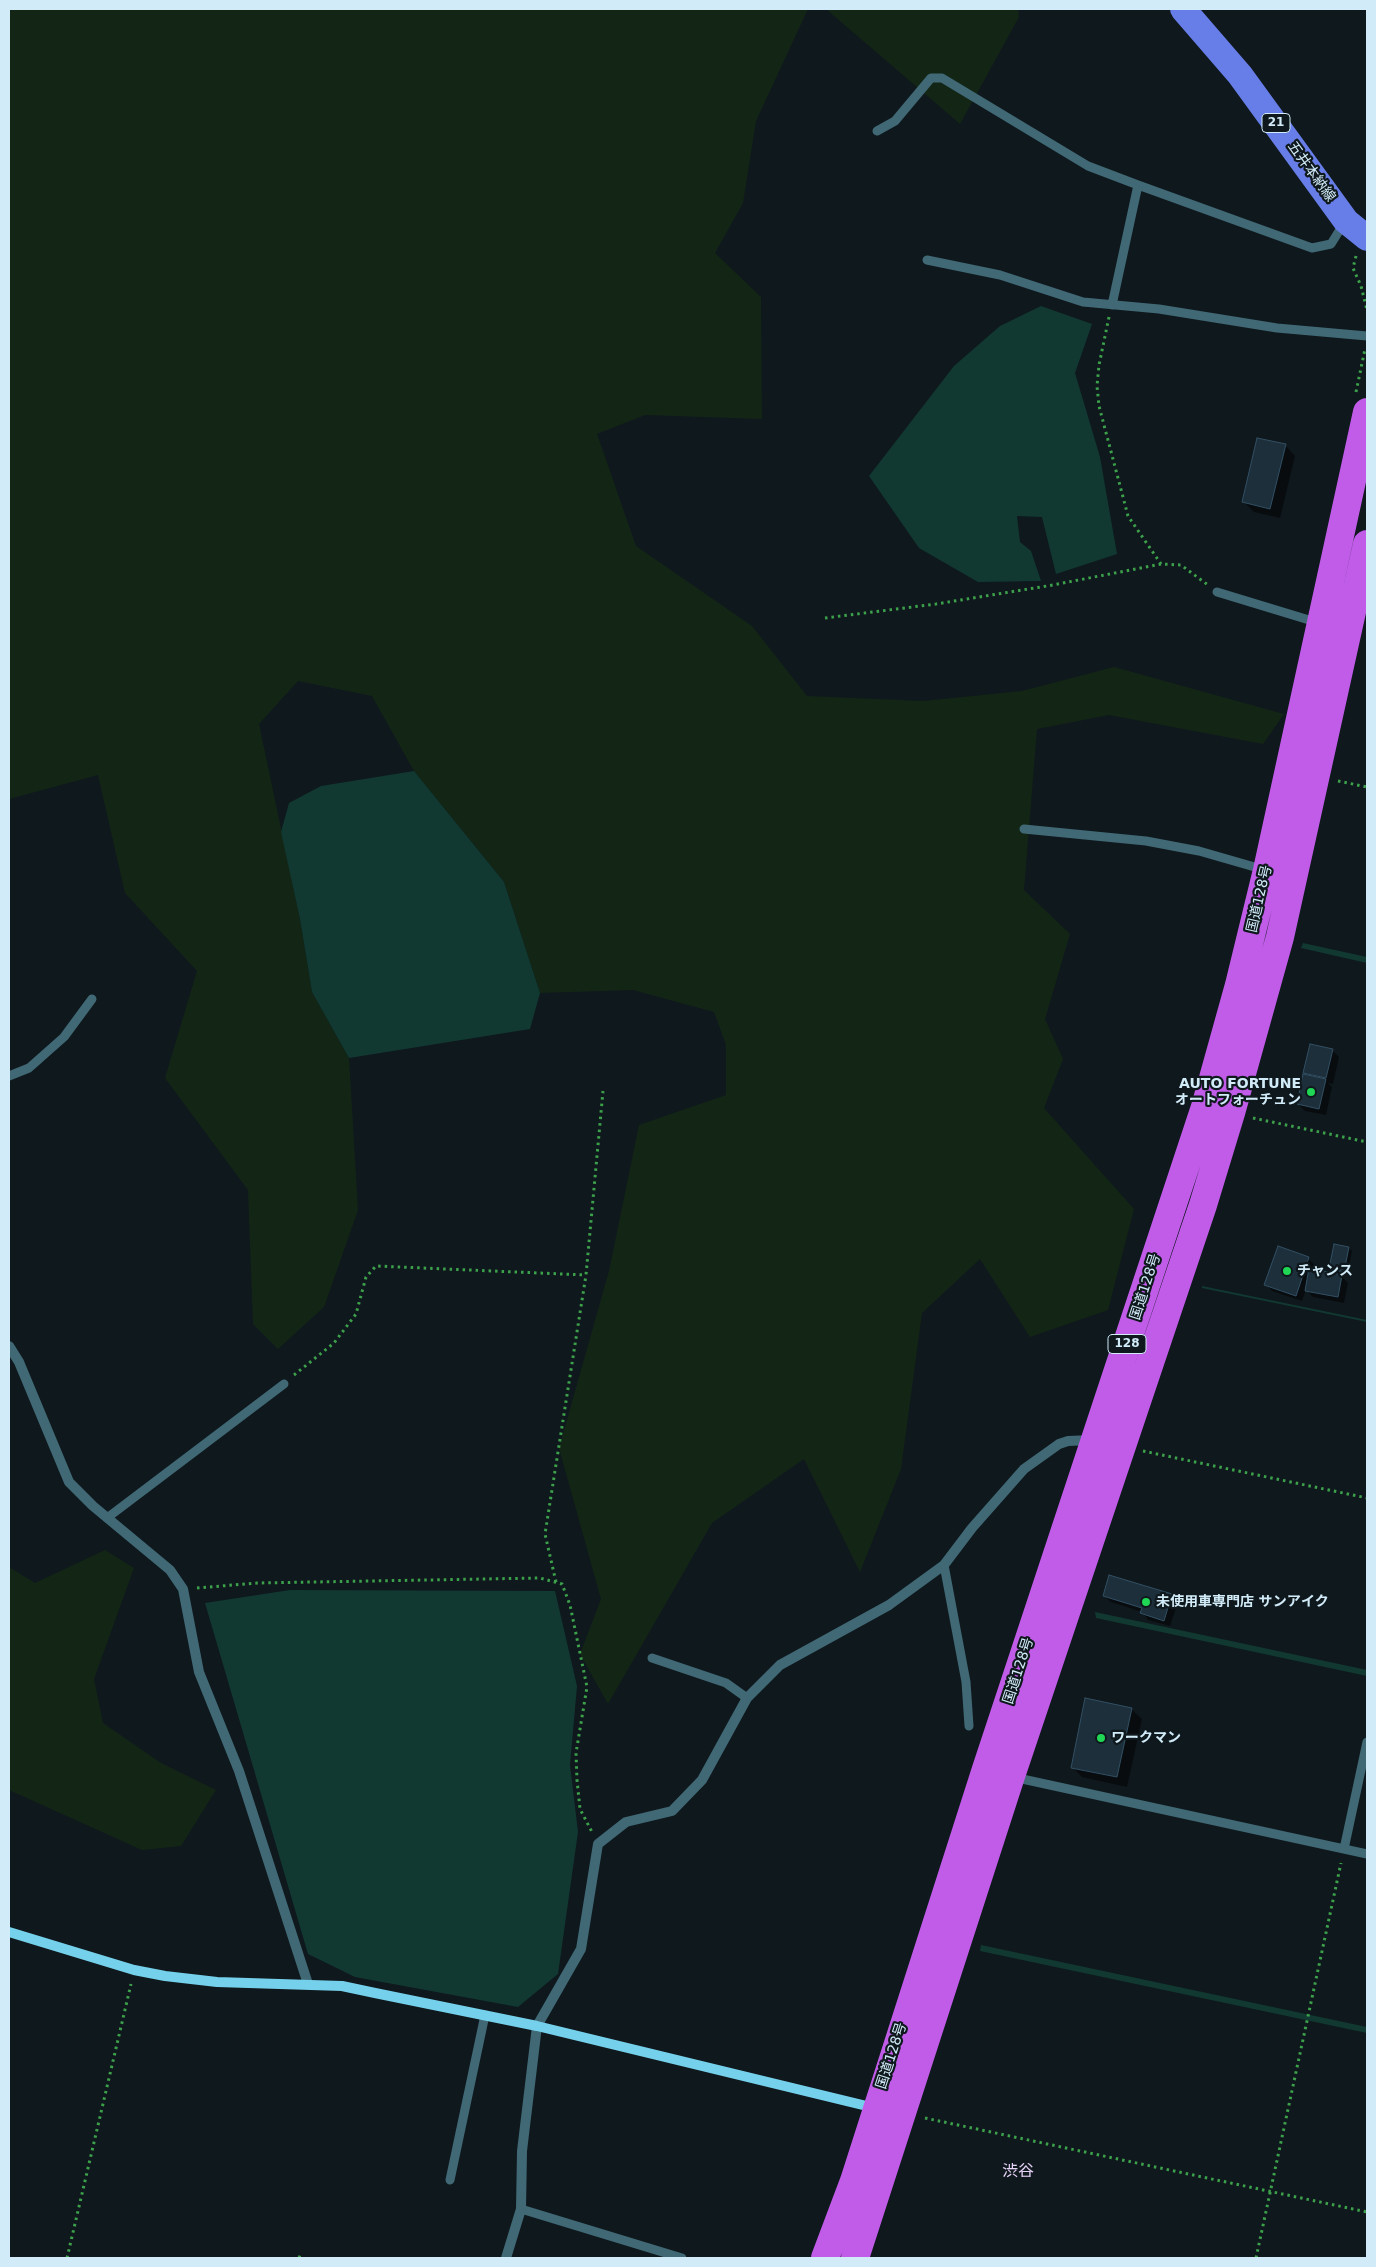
<!DOCTYPE html>
<html>
<head>
<meta charset="utf-8">
<style>
	body { margin:0 }
	#map { position:relative; width:1376px; height:2267px; overflow:hidden; background:#0f181d; font-family:"DejaVu Sans",sans-serif }
	canvas { display:block }
	.frame { position:absolute; inset:0; border:10px solid #d1ecf8; pointer-events:none }
</style>
</head>
<body>
<div id="map">
<canvas width="1376" height="2267"></canvas>
<div class="frame"></div>
</div>
<script>
const ctx = document.querySelector('canvas').getContext('2d');
ctx.lineJoin = 'round';
function paint(path, color) { ctx.fillStyle = color; ctx.fill(path, 'evenodd'); }
const shape = rows => new Path2D(rows.map(r => 'M' + r).join(''));
function strokePath(path, color, width, dash) { ctx.strokeStyle = color; ctx.lineWidth = width; ctx.lineCap = dash ? 'butt' : 'round'; ctx.setLineDash(dash || []); ctx.stroke(path); }
function write(font, color, halo, rows, align = 'center') {
  ctx.font = font + ' "DejaVu Sans","Noto Sans JP",sans-serif'; ctx.lineWidth = 4.5; ctx.setLineDash([]); ctx.textBaseline = 'middle'; ctx.strokeStyle = halo; ctx.fillStyle = color; for (const [text, x, y, turn = 0] of rows) {
    ctx.save(); ctx.translate(x, y); ctx.rotate((+turn || 0) * Math.PI / 180); ctx.textAlign = isNaN(turn) ? turn : align; if (halo) ctx.strokeText(text, 0, 0); ctx.fillText(text, 0, 0); ctx.restore();
  }
}
paint(shape([
	[9,9,808,9,756,121,743,203,715,253,761,297,762,419,645,415,597,434,636,546,752,626,807,696,923,701,1022,691,1114,667,1284,714,1263,744,1109,715,1037,729,1024,890,1070,934,1045,1019,1063,1059,1044,1108,1134,1209,1108,1310,1030,1337,980,1259,922,1313,901,1469,860,1572,804,1459,712,1523,608,1704,580,1654,601,1599,559,1448,609,1271,639,1125,726,1095,726,1045,714,1012,633,990,540,993,504,882,414,771,372,696,298,681,259,724,300,919,312,992,349,1058,358,1210,324,1307,278,1349,253,1324,248,1190,165,1078,197,971,125,893,98,775,9,799],
	[826,9,1018,9,1019,17,960,124],
	[105,1550,134,1568,94,1679,103,1723,161,1763,216,1790,181,1846,142,1850,9,1790,9,1567,35,1583]
]), '#132616');
paint(shape([
	[1041,306,1092,324,1075,373,1100,457,1117,554,1056,574,1042,517,1017,516,1020,542,1031,551,1041,581,978,582,919,548,869,476,954,366,1000,326],
	[414,771,504,882,540,993,530,1029,349,1058,312,992,300,919,281,832,289,803,321,786],
	[1303,943,1367,957,1367,963,1301,948],
	[1202,1286,1367,1320,1367,1322,1202,1288],
	[290,1590,555,1591,577,1686,570,1765,578,1832,558,1974,518,2007,355,1977,308,1954,205,1603],
	[1095,1612,1367,1670,1367,1676,1096,1618],
	[981,1945,1367,2027,1367,2033,980,1951]
]), '#113932');
paint(shape([
	[1285,445,1295,456,1280,518,1254,512,1244,502],
	[1332,1050,1339,1057,1333,1084,1328,1083,1332,1087,1326,1115,1305,1111,1298,1104,1308,1077,1305,1073],
	[1278,1248,1308,1259,1315,1265,1313,1270,1341,1276,1348,1283,1344,1303,1313,1297,1306,1290,1302,1301,1272,1291,1266,1284],
	[1349,1248,1352,1251,1347,1274,1333,1272,1330,1269],
	[1171,1595,1178,1602,1170,1626,1148,1620,1142,1612,1111,1602,1104,1596],
	[1131,1709,1142,1719,1127,1787,1082,1777,1072,1767]
]), '#0007');
const building = shape([
	[1257,438,1286,444,1270,509,1242,502,1257,438],
	[1310,1044,1333,1049,1326,1078,1303,1073,1310,1044],
	[1303,1074,1326,1079,1319,1109,1297,1104,1303,1074],
	[1334,1244,1349,1247,1344,1272,1329,1269,1334,1244],
	[1278,1246,1309,1257,1296,1296,1264,1285,1278,1246],
	[1309,1268,1342,1275,1338,1297,1305,1291,1309,1268],
	[1109,1575,1172,1594,1164,1621,1140,1613,1142,1608,1103,1596,1109,1575],
	[1085,1698,1132,1708,1117,1777,1071,1768,1085,1698]
]);
paint(building, '#1d2f3b');
strokePath(building, '#325064', 1);
strokePath(shape([
	[1356,256,1353,268,1361,286,1367,310],
	[1109,317,1099,365,1097,386,1099,406,1128,516,1161,564],
	[1356,392,1365,349],
	[825,618,936,604,1053,585,1161,564,1181,565,1208,585],
	[1338,781,1367,787],
	[1253,1118,1367,1142],
	[294,1375,334,1343,356,1314,366,1277,376,1266,586,1275],
	[1143,1451,1367,1498],
	[556,1582,545,1534,586,1275,603,1091],
	[197,1588,257,1583,540,1578,562,1584,570,1605,587,1687,576,1753,577,1780,580,1809,592,1832],
	[925,2118,1367,2212],
	[67,2258,131,1984],
	[299,2258,300,2255],
	[1256,2258,1341,1863]
]), '#3da04b', 3, [2.5, 4]);
strokePath(shape([
	[877,131,895,121,931,78,942,78,1088,166,1138,185,1312,248,1331,244,1344,223],
	[927,260,1000,275,1083,302,1159,309,1277,328,1367,336],
	[1112,305,1138,185],
	[1217,592,1319,623],
	[1024,829,1146,841,1199,851,1265,870],
	[9,1076,29,1068,64,1037,92,999],
	[107,1518,284,1384],
	[944,1565,966,1682,969,1726],
	[652,1658,726,1683,747,1698],
	[1013,1777,1367,1854],
	[1344,1849,1367,1742],
	[450,2180,485,2015],
	[521,2209,682,2258]
]), '#406975', 9);
strokePath(shape([
	[9,1346,19,1362,69,1482,93,1506,170,1570,183,1589,199,1672,239,1771,308,1984],
	[506,2258,521,2209,522,2151,537,2026,581,1949,598,1844,626,1822,672,1811,702,1780,747,1698,780,1665,889,1605,944,1565,972,1528,1024,1469,1059,1444,1068,1441,1092,1440]
]), '#406975', 10);
strokePath(shape([
	[9,1932,134,1970,165,1976,217,1982,342,1986,375,1993,537,2026,875,2108]
]), '#75d1eb', 10);
strokePath(shape([
	[1183,9,1240,75,1346,221,1367,238]
]), '#677ee9', 26);
strokePath(shape([
	[825,2258,854,2181,986,1769,1205,1107,1239,985,1267,870,1367,412],
	[855,2258,1011,1776,1203,1205,1231,1113,1280,937,1367,544]
]), '#c05ce8', 28);
for (const [x, y, r, color] of [
	[1311,1092,5,"#1fd755"],
	[1287,1271,5,"#1fd755"],
	[1146,1602,5,"#1fd755"],
	[1101,1738,5,"#1fd755"]
]) { const dot = new Path2D(); dot.arc(x, y, r, 0, 2 * Math.PI); ctx.fillStyle = color; ctx.fill(dot); strokePath(dot, '#0f181d', 2); }
for (const [x, y, w] of [
	[1276,123,28],
	[1127,1344,38]
]) { const box = new Path2D(); box.roundRect(x - w / 2, y - 9.5, w, 19, 4); ctx.fillStyle = '#0f181d'; ctx.fill(box); strokePath(box, '#d1ecf8', 1); }
write('bold 12px', '#d1ecf8', null, [
	["21",1276,123],
	["128",1127,1344]
]);
write('14px', '#d1ecf8', '#0f181d', [
	["五井本納線",1311,172,54],
	["国道128号",1260,899,-77],
	["国道128号",1146,1287,-72],
	["国道128号",1019,1671,-72],
	["国道128号",892,2056,-72]
]);
write('bold 14px', '#d1ecf8', '#0f181d', [
	["AUTO FORTUNE",1301,1084,"right"],
	["オートフォーチュン",1301,1100,"right"],
	["チャンス",1297,1271],
	["未使用車専門店 サンアイク",1156,1602],
	["ワークマン",1111,1738]
], 'left');
write('16px', '#e8d3f9', '#0f181d', [
	["渋谷",1018,2172]
]);
</script>
</body>
</html>
